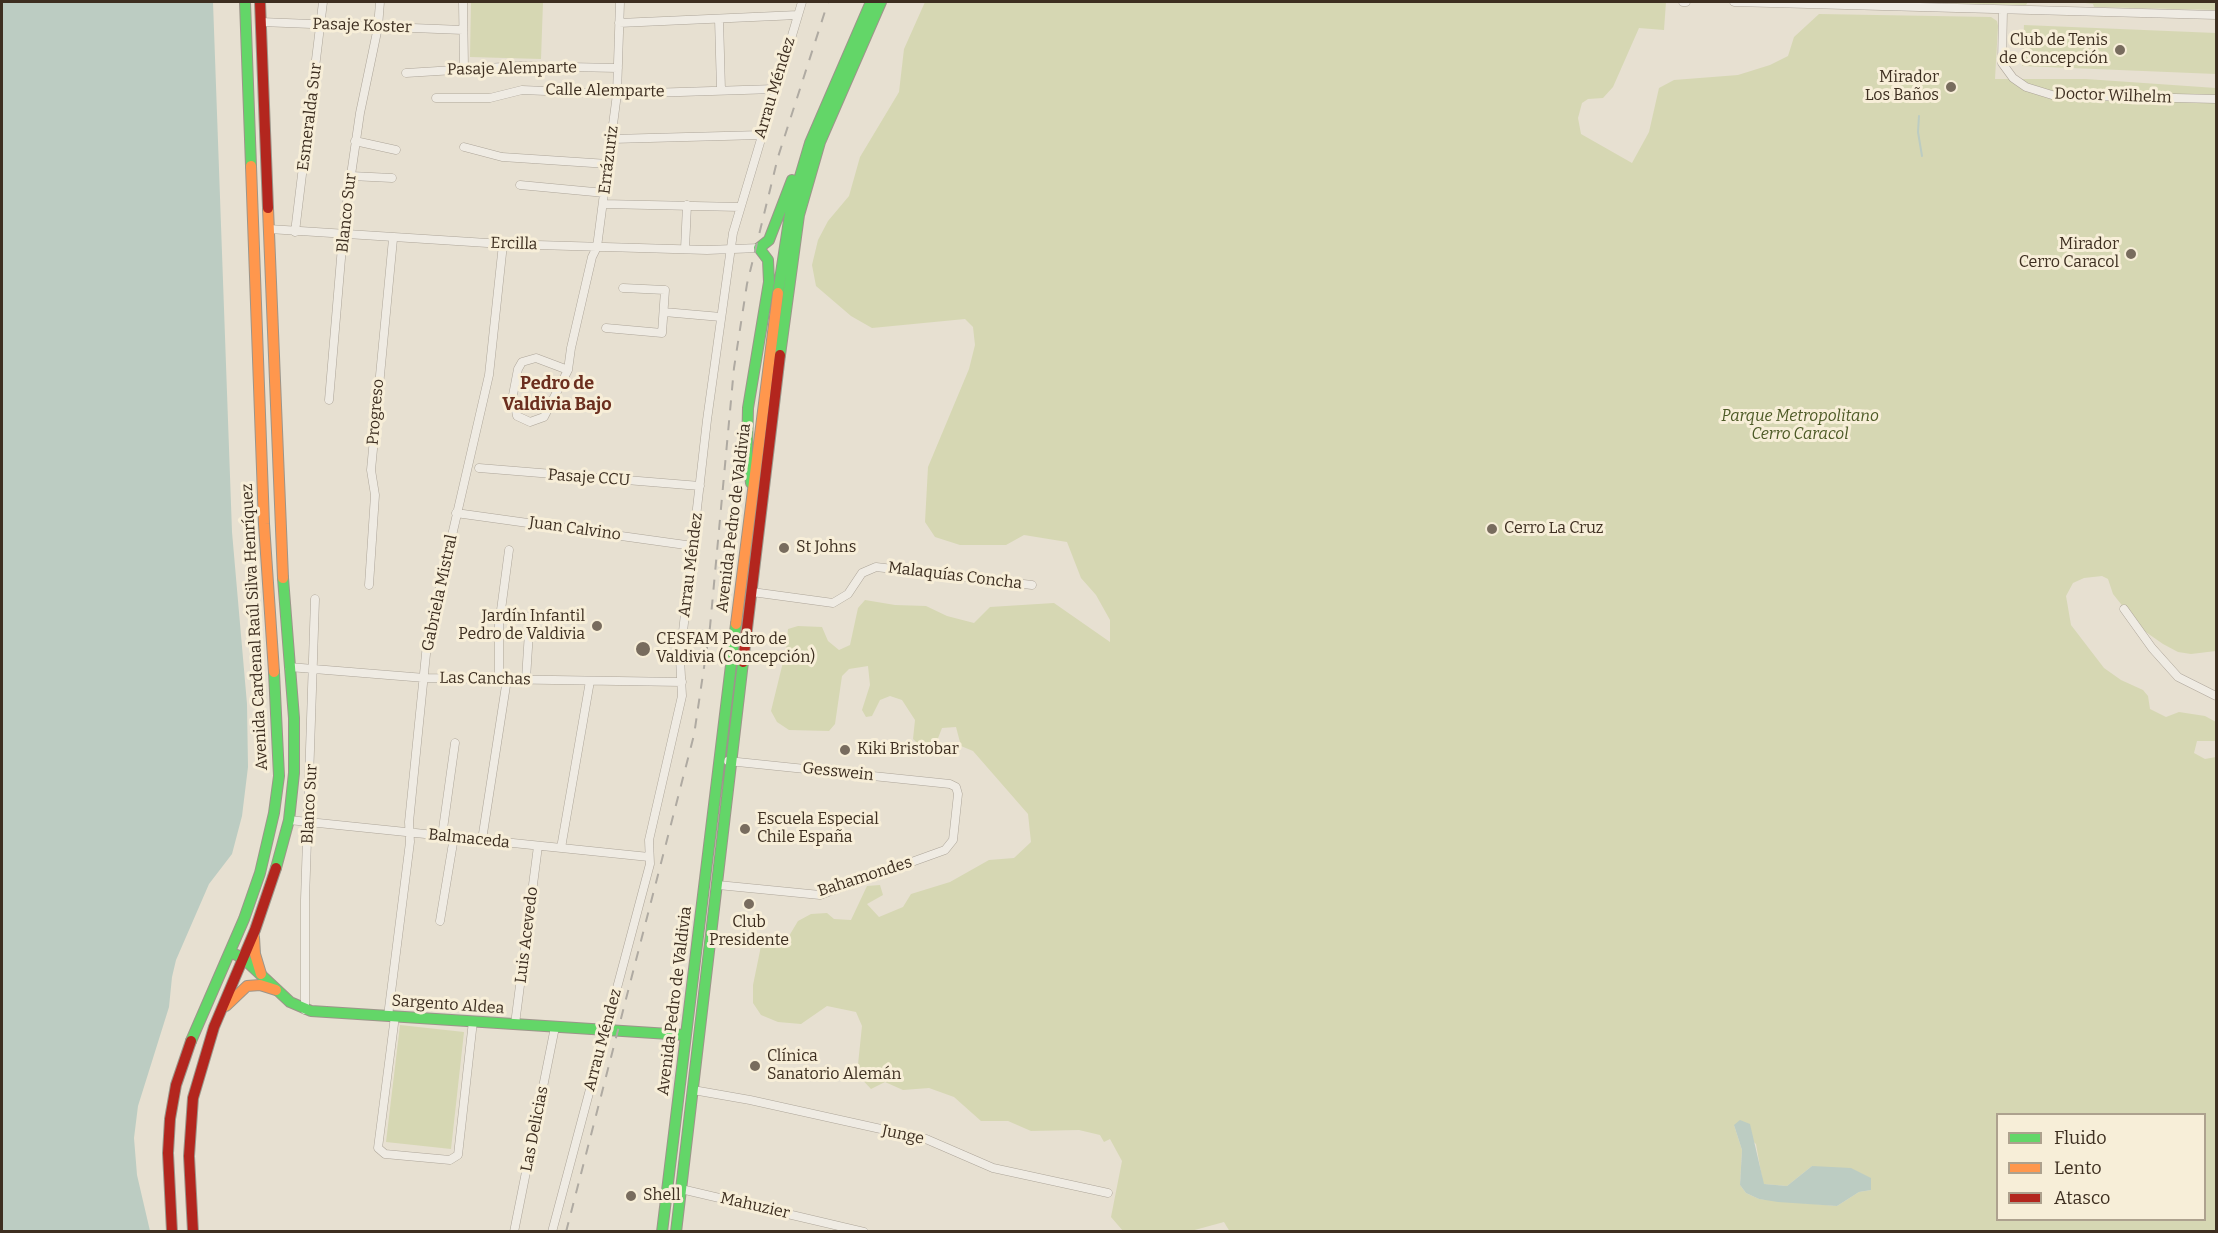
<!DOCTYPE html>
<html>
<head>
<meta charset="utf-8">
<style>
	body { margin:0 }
	#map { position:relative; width:2218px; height:1233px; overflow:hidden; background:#e7e0d1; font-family:Bitter,serif }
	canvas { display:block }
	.frame { position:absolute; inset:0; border:3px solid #3d2e20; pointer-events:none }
	.legend { position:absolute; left:1996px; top:1113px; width:210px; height:108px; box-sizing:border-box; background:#f7eed8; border:2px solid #ada18e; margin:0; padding:8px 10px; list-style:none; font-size:18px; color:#3d2e20 }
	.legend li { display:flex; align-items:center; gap:12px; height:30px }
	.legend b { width:30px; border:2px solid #ada18e }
</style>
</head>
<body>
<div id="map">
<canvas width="2218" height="1233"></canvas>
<div class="frame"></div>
<ul class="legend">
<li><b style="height:8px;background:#63d668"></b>Fluido</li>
<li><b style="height:8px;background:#ff974d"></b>Lento</li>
<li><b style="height:8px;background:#b3261e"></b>Atasco</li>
</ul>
</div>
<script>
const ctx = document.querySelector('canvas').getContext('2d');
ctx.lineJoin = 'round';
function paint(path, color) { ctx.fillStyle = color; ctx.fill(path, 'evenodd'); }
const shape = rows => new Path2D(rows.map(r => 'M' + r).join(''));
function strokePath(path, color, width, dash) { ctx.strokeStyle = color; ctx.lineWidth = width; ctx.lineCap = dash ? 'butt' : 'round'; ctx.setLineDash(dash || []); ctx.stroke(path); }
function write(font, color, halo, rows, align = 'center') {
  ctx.font = font + ' Bitter,serif'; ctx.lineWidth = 6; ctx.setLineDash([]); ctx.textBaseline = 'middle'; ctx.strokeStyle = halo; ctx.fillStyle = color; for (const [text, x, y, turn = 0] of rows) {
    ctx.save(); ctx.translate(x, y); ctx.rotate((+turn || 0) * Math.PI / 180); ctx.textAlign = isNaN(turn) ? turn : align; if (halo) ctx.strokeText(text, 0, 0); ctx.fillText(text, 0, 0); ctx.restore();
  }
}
paint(shape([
	[471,2,543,2,541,59,470,57],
	[925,2,1666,2,1664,30,1639,28,1613,87,1603,98,1588,99,1582,103,1578,118,1581,134,1632,163,1649,132,1659,88,1674,80,1738,75,1770,65,1788,56,1794,37,1819,14,1991,17,1997,21,1998,26,1995,79,2086,79,2216,88,2216,651,2191,654,2178,652,2163,644,2140,628,2113,594,2108,579,2102,576,2084,578,2073,583,2066,596,2071,625,2104,668,2121,680,2143,690,2148,696,2150,709,2166,717,2179,712,2205,716,2216,722,2216,741,2197,741,2194,753,2205,759,2216,757,2216,1231,1230,1232,1224,1222,1191,1231,1123,1231,1111,1217,1122,1161,1110,1139,1104,1142,1100,1135,1079,1130,1031,1131,1008,1121,981,1121,954,1097,929,1088,903,1090,885,1082,871,1089,857,1074,862,1026,856,1012,827,1006,801,1024,778,1022,761,1015,753,1003,753,985,761,946,769,938,789,936,798,921,811,914,827,913,834,919,851,920,867,886,880,885,883,895,867,904,879,917,903,907,911,894,950,882,989,860,1014,858,1031,842,1028,814,973,751,961,746,956,727,942,728,935,746,925,750,913,739,915,720,902,700,890,696,880,700,872,716,866,717,862,710,870,685,868,666,849,669,842,676,835,724,829,731,789,730,777,722,771,711,786,650,788,629,798,626,822,627,828,641,839,650,850,645,858,608,865,600,895,605,926,606,947,616,974,623,990,607,1054,603,1110,642,1110,620,1096,595,1081,578,1067,542,1024,535,1006,545,960,545,935,537,925,522,928,467,969,369,975,345,973,327,965,319,872,328,851,316,816,286,812,265,818,240,828,221,849,196,860,157,899,92,904,49],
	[1998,1114,2204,1114,2204,1220,1998,1220],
	[1734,1125,1756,1144,1763,1184,1787,1186,1812,1166,1871,1190,1859,1192,1837,1206,1759,1199,1746,1193,1740,1185,1742,1150],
	[1901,2,2037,2,2028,2,2026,5],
	[2077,2,2216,2,2216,10,2094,7,2093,4],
	[2024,25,2216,33,2216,74,2022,66],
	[400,1025,464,1032,451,1149,386,1142]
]), '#d6d7b3');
paint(shape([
	[2,2,213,2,232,532,247,704,248,767,242,816,232,854,209,884,176,960,172,977,169,1007,138,1106,134,1138,137,1175,150,1231,2,1231],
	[1740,1120,1750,1124,1764,1184,1787,1186,1812,1166,1851,1168,1871,1178,1871,1190,1859,1192,1837,1206,1778,1202,1759,1199,1746,1193,1740,1185,1742,1150,1734,1125]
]), '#bcccc2');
strokePath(shape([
	[1919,116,1918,132,1922,156]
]), '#bcccc2', 2);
const street = shape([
	[463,2,464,67],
	[1683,2,1686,2],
	[1734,2,2216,15],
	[2003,10,2002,63,2013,78,2026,87,2052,95,2216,99],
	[719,19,721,90],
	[261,22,463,30],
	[619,23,798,15],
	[406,73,519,66,618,68],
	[436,98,490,98,522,90,617,94,775,89],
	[612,139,761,135],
	[355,141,396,150],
	[464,147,502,157,608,164],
	[351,176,392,178],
	[520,185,605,193],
	[603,204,740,207],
	[269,229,503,244,707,250,759,248],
	[295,232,323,2],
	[685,249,687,205],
	[664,312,721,317],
	[606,328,662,333,665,290,623,288],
	[568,370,536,358,522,362,518,369,513,395,517,416,530,422,544,417,568,370,571,348,592,257,597,247,617,94,620,2],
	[329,400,344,223,360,113,378,27,380,2],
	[479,468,700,486],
	[456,513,693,546],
	[369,585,375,495,371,470,393,239],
	[752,592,833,603,848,594,862,573,876,567,1032,585],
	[2124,609,2152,648,2178,677,2216,696],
	[289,667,425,678,682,682],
	[499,679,499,625,509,550],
	[526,679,530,616],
	[289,820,649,857],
	[442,836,455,743],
	[482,840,507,679],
	[561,848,590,681],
	[718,885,820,895,945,850,953,840,958,794,956,787,950,784,728,761],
	[440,921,454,837],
	[305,1010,305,900,315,599],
	[388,1016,410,842,409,822,427,644,489,375,503,244],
	[395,1016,378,1148,385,1154,450,1160,458,1155,473,1021],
	[515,1024,538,846],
	[693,1090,750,1100,926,1139,993,1168,1108,1193],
	[681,1189,864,1232],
	[514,1232,555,1027],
	[552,1232,650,864,649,840,682,696,680,658,707,420,733,233,802,2]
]);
const fast = shape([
	[245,2,251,166],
	[778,293,791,207,810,143,871,2],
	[780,355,799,215,820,142,881,2],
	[751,483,747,452,748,408,769,282,768,260,759,248,769,240,792,180],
	[276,868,289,820,294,773,294,718,283,578],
	[230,952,243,958,290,1002,311,1011,685,1035],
	[191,1041,244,919,260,873,274,813,279,776,274,672],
	[662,1232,736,624],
	[676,1232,743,662]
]);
const slow = shape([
	[251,166,264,524,274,672],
	[268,208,283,578],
	[736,624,778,293],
	[254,937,255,954,261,974],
	[226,1006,247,986,260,985,276,990]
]);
const jam = shape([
	[260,2,268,208],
	[743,662,780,355],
	[172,1232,168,1153,170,1119,176,1085,191,1041],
	[193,1232,189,1156,193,1098,214,1027,255,930,276,868]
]);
strokePath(street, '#ada599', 9);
strokePath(fast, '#9c958a', 12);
strokePath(slow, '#9c958a', 12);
strokePath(jam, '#9c958a', 12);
strokePath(street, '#efebe3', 8);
strokePath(fast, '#63d668', 10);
strokePath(slow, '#ff974d', 10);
strokePath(jam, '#b3261e', 10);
strokePath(shape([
	[566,1232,694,735,710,627,734,368,747,284,778,157,828,2]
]), '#afaaa2', 2, [10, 10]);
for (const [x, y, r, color] of [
	[2120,50,6,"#786c5e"],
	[1951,87,6,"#786c5e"],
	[2131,254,6,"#786c5e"],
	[1492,529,6,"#786c5e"],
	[784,548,6,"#786c5e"],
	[597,626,6,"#786c5e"],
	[643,649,8,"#786c5e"],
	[845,750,6,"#786c5e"],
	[745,829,6,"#786c5e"],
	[749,904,6,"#786c5e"],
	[755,1066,6,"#786c5e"],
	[631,1196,6,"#786c5e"]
]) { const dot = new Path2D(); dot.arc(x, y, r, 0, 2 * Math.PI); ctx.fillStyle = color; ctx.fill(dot); strokePath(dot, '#f7eed8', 2); }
write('16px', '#3d2e20', '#f7eed8', [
	["Pasaje Koster",362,26,2],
	["Pasaje Alemparte",512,69,-1],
	["Arrau Méndez",775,88,-73],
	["Calle Alemparte",605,91,1],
	["Doctor Wilhelm",2113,96,2],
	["Esmeralda Sur",310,117,-83],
	["Errázuriz",609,160,-83],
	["Blanco Sur",347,213,-84],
	["Ercilla",514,244,2],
	["Progreso",376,412,-85],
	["Pasaje CCU",589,478,4],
	["Avenida Pedro de Valdivia",734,518,-83],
	["Juan Calvino",575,529,8],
	["Arrau Méndez",691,565,-83],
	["Malaquías Concha",955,576,7],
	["Gabriela Mistral",440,593,-78],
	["Avenida Cardenal Raúl Silva Henríquez",255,627,-93],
	["Las Canchas",485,679,1],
	["Gesswein",838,772,6],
	["Blanco Sur",310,804,-87],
	["Balmaceda",469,839,6],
	["Bahamondes",865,877,-18],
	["Luis Acevedo",527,935,-83],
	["Avenida Pedro de Valdivia",675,1001,-83],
	["Sargento Aldea",448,1005,4],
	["Arrau Méndez",603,1040,-75],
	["Las Delicias",535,1129,-79],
	["Junge",903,1135,12],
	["Mahuzier",755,1206,13]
]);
write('16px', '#3d2e20', '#f7eed8', [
	["Club de Tenis",2108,41,"right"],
	["de Concepción",2108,59,"right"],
	["Mirador",1939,78,"right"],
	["Los Baños",1939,96,"right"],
	["Mirador",2119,245,"right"],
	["Cerro Caracol",2119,263,"right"],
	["Cerro La Cruz",1504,529],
	["St Johns",796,548],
	["Jardín Infantil",585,617,"right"],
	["Pedro de Valdivia",585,635,"right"],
	["CESFAM Pedro de",656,640],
	["Valdivia (Concepción)",656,658],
	["Kiki Bristobar",857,750],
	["Escuela Especial",757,820],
	["Chile España",757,838],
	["Club",749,923,"center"],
	["Presidente",749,941,"center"],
	["Clínica",767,1057],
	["Sanatorio Alemán",767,1075],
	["Shell",643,1196]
], 'left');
write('italic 16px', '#4d5a26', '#f7eed8', [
	["Parque Metropolitano",1800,417],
	["Cerro Caracol",1800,435]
]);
write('bold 18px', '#6b2e1e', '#f7eed8', [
	["Pedro de",557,384],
	["Valdivia Bajo",557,405]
]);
</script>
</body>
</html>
